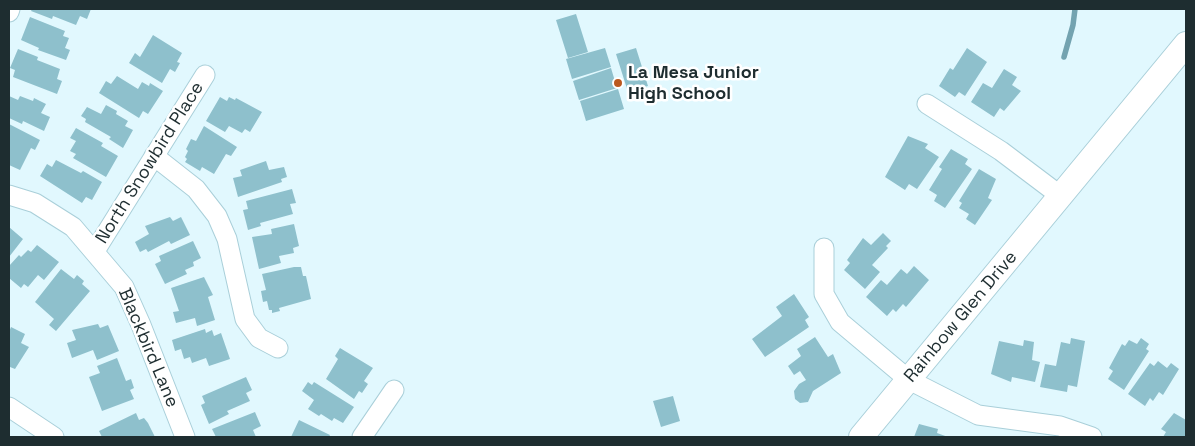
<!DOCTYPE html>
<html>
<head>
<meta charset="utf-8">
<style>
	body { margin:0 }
	#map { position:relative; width:1195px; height:446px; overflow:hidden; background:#e1f8fe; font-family:"Space Grotesk",sans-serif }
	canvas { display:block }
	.frame { position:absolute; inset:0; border:10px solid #1e2d30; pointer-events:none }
</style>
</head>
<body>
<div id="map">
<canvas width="1195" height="446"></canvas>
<div class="frame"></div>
</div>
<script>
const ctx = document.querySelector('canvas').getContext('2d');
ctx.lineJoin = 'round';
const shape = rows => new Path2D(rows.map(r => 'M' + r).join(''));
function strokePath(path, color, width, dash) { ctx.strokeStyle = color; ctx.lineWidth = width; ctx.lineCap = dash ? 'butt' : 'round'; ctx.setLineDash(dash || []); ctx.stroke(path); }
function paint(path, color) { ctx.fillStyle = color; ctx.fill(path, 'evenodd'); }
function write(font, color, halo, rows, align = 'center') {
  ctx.font = font + ' "Space Grotesk",sans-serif'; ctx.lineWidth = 5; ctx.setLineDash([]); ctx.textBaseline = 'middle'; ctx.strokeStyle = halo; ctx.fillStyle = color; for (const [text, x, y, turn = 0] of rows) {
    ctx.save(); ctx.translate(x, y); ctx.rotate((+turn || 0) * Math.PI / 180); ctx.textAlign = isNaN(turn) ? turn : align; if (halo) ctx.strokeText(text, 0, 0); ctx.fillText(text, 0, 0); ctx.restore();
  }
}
strokePath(shape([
	[1064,57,1073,25,1075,9]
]), '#73a3b0', 5.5);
paint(shape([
	[32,9,91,9,87,19,80,16,76,25,53,16,52,19,31,11],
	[576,14,588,52,568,58,556,20],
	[30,17,65,31,63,36,69,38,65,48,70,50,66,60,38,50,39,48,21,40],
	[153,35,182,53,177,62,180,63,175,72,170,69,162,83,129,63,135,53,140,57],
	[605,48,611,67,572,79,566,59],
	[636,48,648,86,628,92,616,54],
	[967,48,987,62,965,96,959,92,955,97,939,86,950,68,953,70],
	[18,49,38,57,37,60,60,69,57,79,62,81,57,94,13,77,15,70,10,68],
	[611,68,617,88,579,100,573,81],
	[1004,69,1017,77,1012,85,1021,91,1004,111,1000,108,994,117,971,102,983,83,992,88],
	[117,76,138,89,142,82,149,86,150,83,163,91,148,114,143,111,139,118,99,93,106,81,111,84],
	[618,89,624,109,586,121,580,101],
	[9,96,18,100,20,96,33,101,34,98,46,104,41,113,50,117,44,131,23,121,22,124,9,118],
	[220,97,227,101,229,97,235,100,236,98,262,112,250,132,245,129,242,133,229,126,225,132,206,121],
	[106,105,117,111,116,114,128,121,125,126,133,130,123,148,109,139,111,137,85,122,86,119,81,116,87,107,101,114],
	[9,124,40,140,35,150,31,148,20,170,9,165],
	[204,126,237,147,231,156,226,154,214,174,202,167,200,171,185,162,187,159,185,157,188,151,186,149,191,139,196,141],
	[76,128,103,143,101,146,118,156,106,177,73,158,76,154,70,151,76,141,70,138],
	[908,136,928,144,925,148,939,157,917,189,909,184,905,190,885,177],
	[951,149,968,159,965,164,972,169,945,208,934,201,937,195,929,190,942,169,939,167],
	[56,160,81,173,83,171,102,182,92,200,86,197,82,203,40,176,47,164,52,167],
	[266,161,269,170,284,167,287,177,281,179,282,182,238,197,233,178,242,176,240,170],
	[979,169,996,179,988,198,992,200,975,225,966,219,969,214,959,208,962,203,959,201],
	[292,189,296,203,290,204,293,214,260,223,261,226,248,230,243,210,248,209,246,201],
	[170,217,173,221,181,217,190,235,171,244,169,241,148,252,146,249,140,252,135,242,149,234,145,226],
	[294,224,299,246,293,248,294,253,279,256,281,263,259,269,252,237,272,234,271,229],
	[9,227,23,239,9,257],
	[883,233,891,241,886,246,888,248,872,265,880,272,865,289,844,270,850,263,847,260,863,238,871,245],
	[193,241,201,258,193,262,194,266,185,270,187,274,165,284,155,264,161,261,159,256],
	[37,245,59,262,44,280,38,275,28,287,24,284,21,288,9,278,9,266,19,255,21,257,28,250,31,252],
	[914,266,929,280,906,307,903,304,896,312,893,309,887,316,866,297,881,280,887,285,901,269,907,274],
	[294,267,301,267,303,276,306,276,311,299,279,308,280,311,272,313,272,310,269,310,267,301,263,302,261,291,266,290,262,274],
	[61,269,74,279,77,275,84,281,82,284,90,291,56,331,49,325,54,319,35,302],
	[204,277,213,295,208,297,215,320,197,326,195,318,176,323,173,312,179,311,171,288],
	[794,294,809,317,805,320,809,327,765,357,752,339,782,316,776,307],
	[98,324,100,328,108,325,119,351,97,360,93,350,72,358,67,343,76,340,72,330],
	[11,327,25,334,21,343,29,347,15,369,10,367,9,370,9,332],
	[205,329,206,333,212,330,214,336,221,333,230,359,209,366,206,358,192,363,190,357,184,359,181,349,175,351,172,340],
	[815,337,828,357,833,354,841,373,813,391,808,402,800,403,795,399,794,391,799,384,806,380,800,371,794,375,788,366,801,356,797,349],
	[1071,338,1085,341,1077,387,1068,385,1067,392,1040,387,1045,364,1056,366,1061,342,1070,344],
	[1141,338,1149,344,1146,349,1149,351,1124,390,1108,379,1113,371,1109,368,1122,344,1125,346,1129,340,1137,344],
	[1024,340,1034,342,1032,360,1040,362,1035,382,1012,377,1011,382,991,374,999,341,1023,346],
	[340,348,373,368,364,381,368,384,362,393,359,391,354,399,326,379,338,359,335,356],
	[117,358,126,381,131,379,134,388,130,390,134,399,102,411,89,377,100,373,97,366],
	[1158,361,1167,368,1171,363,1179,369,1163,395,1159,392,1153,401,1150,398,1145,406,1128,394,1150,363,1154,366],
	[246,377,252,390,246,393,250,401,227,411,229,414,209,424,201,405,205,403,202,396],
	[308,382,312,385,314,382,354,407,343,423,334,418,332,421,321,414,319,416,308,409,314,400,302,391],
	[673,396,680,421,661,427,653,401],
	[255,412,261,426,253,430,256,437,216,437,212,429],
	[136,413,139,420,144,418,148,423,155,437,102,437,99,431],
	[1174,413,1186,420,1186,437,1163,437,1166,432,1161,429],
	[299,420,330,435,329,437,291,437],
	[919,424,938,429,937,433,948,437,914,437]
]), '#8ec0cc');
const minor = shape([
	[9,12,10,9],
	[927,104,1001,151,1062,197],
	[154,156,196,189,217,216,227,239,245,319,259,338,278,348],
	[9,195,35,203,73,227,124,287,141,325,185,437],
	[824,248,824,294,840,322,909,380,978,415,1060,426,1092,437],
	[95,251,205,75],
	[9,407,54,437],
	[362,437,394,390]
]);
const tertiary = shape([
	[861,437,1186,44]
]);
strokePath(minor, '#a9cfd9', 21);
strokePath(tertiary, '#a9cfd9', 26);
strokePath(minor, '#fff', 19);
strokePath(tertiary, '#fff', 24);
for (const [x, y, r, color] of [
	[618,83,5,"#bb591f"]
]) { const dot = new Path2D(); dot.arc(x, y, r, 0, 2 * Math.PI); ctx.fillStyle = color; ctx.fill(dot); strokePath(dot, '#fff', 2); }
write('bold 18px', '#1e2d30', '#fff', [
	["La Mesa Junior",628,73],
	["High School",628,94]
], 'left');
write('18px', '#1e2d30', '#fff', [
	["North Snowbird Place",150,163,-58],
	["Rainbow Glen Drive",961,317,-50],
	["Blackbird Lane",148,348,67]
]);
</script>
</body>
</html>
